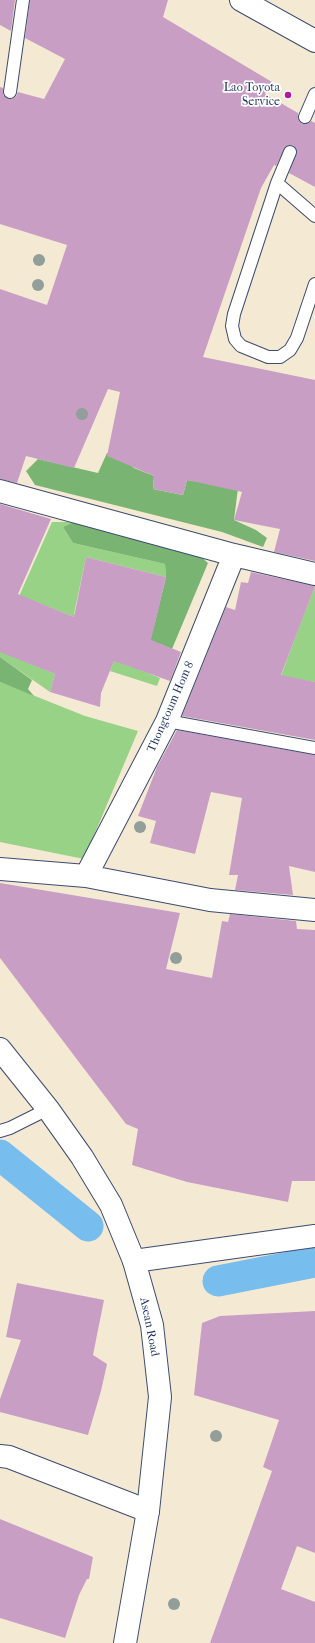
<!DOCTYPE html>
<html>
<head>
<meta charset="utf-8">
<style>
	body { margin:0 }
	canvas { display:block; background:#f4ead3 }
</style>
</head>
<body>
<canvas width="315" height="1643"></canvas>
<script>
const ctx = document.querySelector('canvas').getContext('2d');
ctx.lineJoin = 'round';
function paint(path, color) { ctx.fillStyle = color; ctx.fill(path, 'evenodd'); }
const shape = rows => new Path2D(rows.map(r => 'M' + r).join(''));
function strokePath(path, color, width, dash) { ctx.strokeStyle = color; ctx.lineWidth = width; ctx.lineCap = dash ? 'butt' : 'round'; ctx.setLineDash(dash || []); ctx.stroke(path); }
function write(font, color, halo, rows, align = 'center') {
  ctx.font = font + ' "IM FELL French Canon",serif'; ctx.lineWidth = 3.5; ctx.setLineDash([]); ctx.textBaseline = 'middle'; ctx.strokeStyle = halo; ctx.fillStyle = color; for (const [text, x, y, turn = 0] of rows) {
    ctx.save(); ctx.translate(x, y); ctx.rotate((+turn || 0) * Math.PI / 180); ctx.textAlign = isNaN(turn) ? turn : align; if (halo) ctx.strokeText(text, 0, 0); ctx.fillText(text, 0, 0); ctx.restore();
  }
}
paint(shape([
	[52,522,74,522,63,527,73,543,165,564,166,577,86,557,74,614,117,627,120,618,154,626,145,638,133,667,160,678,157,686,110,671,123,637,37,602,14,657,55,674,50,692,0,657,0,639],
	[315,586,315,682,281,676,298,630],
	[0,682,85,716,138,731,84,859,0,842]
]), '#97d286');
paint(shape([
	[107,453,119,455,134,468,154,476,153,489,183,495,187,480,238,488,234,520,256,530,267,538,263,547,222,532,35,485,26,471,38,459,98,473],
	[74,522,200,556,208,563,172,649,145,638,154,626,166,577,165,564,73,543,63,527],
	[0,657,32,680,28,689,34,696,0,682]
]), '#79b473');
strokePath(shape([
	[0,1155,88,1226],
	[218,1281,315,1262]
]), '#77bdee', 31);
paint(shape([
	[0,0,15,0,11,31,0,25],
	[30,0,168,0,163,17,272,82,265,94,298,113,298,118,302,124,306,124,311,121,315,123,315,187,289,173,297,151,293,145,286,146,276,166,274,165,261,188,203,357,315,380,315,561,274,552,280,529,234,520,242,492,187,480,183,495,153,489,154,476,107,456,120,392,108,389,74,468,26,456,17,483,0,479,0,289,47,305,67,245,0,224,0,87,3,88,3,95,9,99,16,97,18,92,44,99,65,59,25,38],
	[0,504,51,519,18,594,74,617,86,557,166,577,151,640,181,652,170,681,114,661,101,693,100,707,50,692,55,674,0,652],
	[251,572,315,586,281,675,315,682,315,740,182,716,226,607,235,610,241,582,248,583],
	[177,730,315,755,315,872,289,866,293,895,235,890,238,875,229,875,242,798,211,792,195,854,150,843,156,821,138,816,157,767],
	[0,883,180,913,166,969,212,978,222,921,228,922,230,914,296,921,297,929,315,930,315,1181,292,1181,288,1202,187,1182,132,1165,138,1129,126,1124,0,958],
	[17,1283,104,1300,93,1355,107,1364,101,1391,88,1435,0,1412,0,1399,21,1340,6,1337],
	[315,1311,315,1553,297,1546,281,1589,315,1602,315,1643,210,1643,272,1471,263,1467,279,1420,194,1395,202,1323,220,1316],
	[0,1519,93,1557,89,1579,87,1579,79,1595,65,1638,0,1618]
]), '#c99ec5');
const lane = shape([
	[10,92,23,0],
	[305,117,315,94],
	[277,183,290,152],
	[315,216,277,183,234,314,232,326,235,339,241,346,268,357,280,357,290,350,297,338,315,284],
	[167,721,315,748],
	[0,1131,10,1128,48,1109]
]);
const street = shape([
	[0,491,234,555,315,574],
	[0,869,86,876,210,900,315,910],
	[86,876,167,721,234,555],
	[134,1261,315,1236],
	[0,1456,9,1457,148,1511]
]);
const secondary = shape([
	[241,0,315,41]
]);
const primary = shape([
	[0,1049,48,1109,82,1157,111,1205,134,1261,152,1325,160,1397,148,1511,125,1643]
]);
strokePath(lane, '#3c4b70', 14);
strokePath(street, '#3c4b70', 24);
strokePath(secondary, '#3c4b70', 24);
strokePath(primary, '#3c4b70', 24);
strokePath(lane, '#fff', 12);
strokePath(street, '#fff', 22);
strokePath(secondary, '#fff', 22);
strokePath(primary, '#fff', 22);
ctx.fillStyle = '#919e99';
for (const [x, y] of [
	[39,260],
	[38,285],
	[82,414],
	[140,827],
	[176,958],
	[216,1436],
	[174,1604]
]) { ctx.beginPath(); ctx.arc(x, y, 6, 0, 2 * Math.PI); ctx.fill(); }
for (const [x, y, r, color] of [
	[288,95,4,"#b5179e"]
]) { const dot = new Path2D(); dot.arc(x, y, r, 0, 2 * Math.PI); ctx.fillStyle = color; ctx.fill(dot); strokePath(dot, '#fff', 1.5); }
write('12px', '#1b2f5e', '#fff', [
	["Lao Toyota",280,88],
	["Service",280,102]
], 'right');
write('12px', '#1b2f5e', '#fff', [
	["Thongtoum Hom 8",171,707,-66],
	["Asean Road",149,1327,79]
]);
</script>
</body>
</html>
